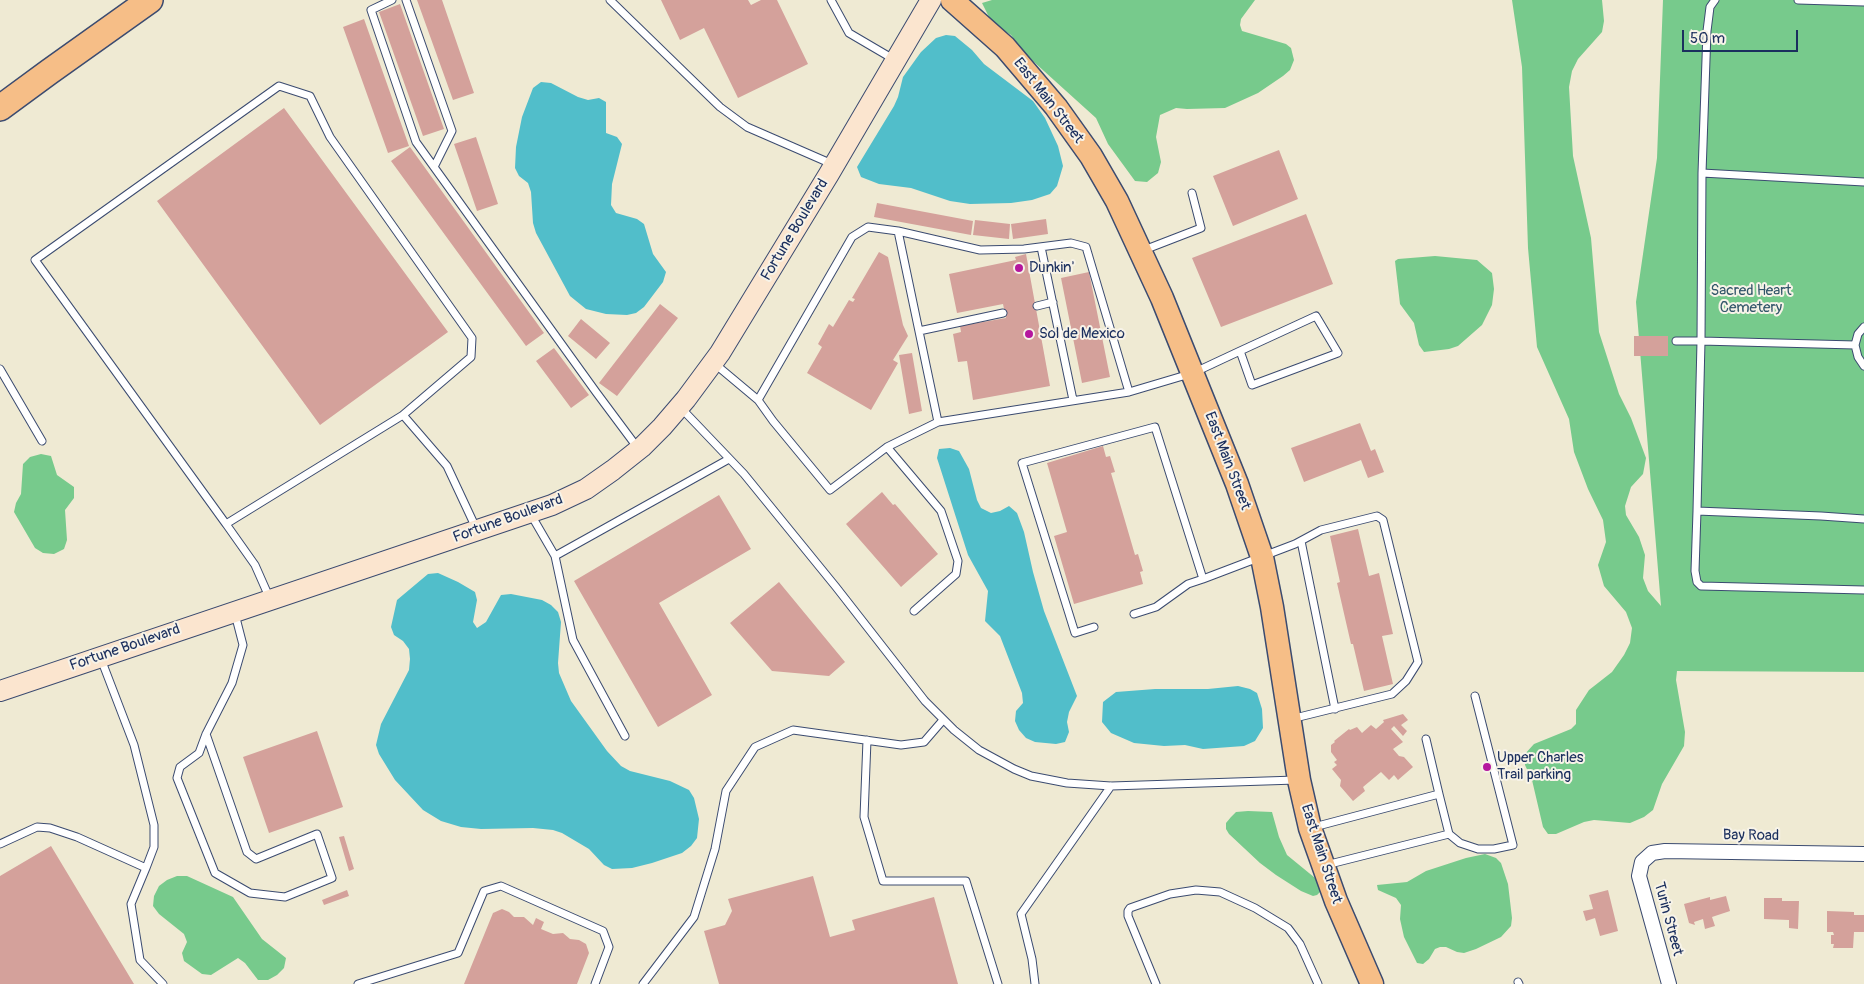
<!DOCTYPE html>
<html>
<head>
<meta charset="utf-8">
<style>
	body { margin:0 }
	#map { position:relative; width:1864px; height:984px; overflow:hidden; background:#efead3; font-family:Pangolin,sans-serif }
	canvas { display:block }
	.scale { position:absolute; left:1682px; top:30px; width:116px; height:22px; box-sizing:border-box; border:2px solid #1b2f5e; border-top:0; padding-left:6px; font-size:15px; line-height:18px; white-space:nowrap; color:#1b2f5e; -webkit-text-stroke:4px #f7f3e8; paint-order:stroke }
</style>
</head>
<body>
<div id="map">
<canvas width="1864" height="984"></canvas>
<div class="scale">50 m</div>
</div>
<script>
const ctx = document.querySelector('canvas').getContext('2d');
ctx.lineJoin = 'round';
function paint(path, color) { ctx.fillStyle = color; ctx.fill(path, 'evenodd'); }
const shape = rows => new Path2D(rows.map(r => 'M' + r).join(''));
function strokePath(path, color, width, dash) { ctx.strokeStyle = color; ctx.lineWidth = width; ctx.lineCap = dash ? 'butt' : 'round'; ctx.setLineDash(dash || []); ctx.stroke(path); }
function write(font, color, halo, rows, align = 'center') {
  ctx.font = font + ' Pangolin,sans-serif'; ctx.lineWidth = 4; ctx.setLineDash([]); ctx.textBaseline = 'middle'; ctx.strokeStyle = halo; ctx.fillStyle = color; for (const [text, x, y, turn = 0] of rows) {
    ctx.save(); ctx.translate(x, y); ctx.rotate((+turn || 0) * Math.PI / 180); ctx.textAlign = isNaN(turn) ? turn : align; if (halo) ctx.strokeText(text, 0, 0); ctx.fillText(text, 0, 0); ctx.restore();
  }
}
paint(shape([
	[992,0,1255,0,1241,19,1240,25,1242,31,1286,44,1291,48,1294,60,1290,70,1283,76,1258,93,1225,108,1187,109,1176,108,1160,115,1156,137,1161,162,1158,173,1147,182,1135,181,1108,144,1096,118,1024,53,1011,35,992,23,982,3],
	[1512,0,1602,0,1604,21,1602,32,1578,59,1572,71,1569,87,1573,156,1591,238,1599,332,1619,394,1631,418,1646,458,1643,474,1631,487,1625,506,1626,515,1639,537,1645,555,1643,578,1648,591,1661,606,1636,302,1657,158,1663,0,1864,0,1864,672,1677,671,1676,680,1685,732,1684,746,1662,784,1653,810,1644,817,1630,823,1594,820,1584,822,1556,834,1548,834,1543,827,1532,780,1525,765,1524,755,1534,744,1571,729,1576,724,1576,710,1589,690,1612,672,1624,655,1630,643,1632,628,1626,612,1604,586,1598,565,1606,542,1603,520,1588,489,1574,452,1569,419,1537,347,1528,248,1522,67],
	[1435,256,1477,260,1492,273,1494,289,1492,305,1482,325,1458,346,1449,349,1424,352,1419,345,1414,323,1400,304,1395,261,1398,259],
	[41,454,51,456,57,475,74,487,74,498,65,510,67,540,64,549,54,554,43,553,35,548,14,512,16,503,21,494,23,464,30,457],
	[1248,811,1272,812,1279,837,1287,855,1320,882,1320,892,1317,895,1313,896,1301,891,1276,875,1260,863,1229,834,1226,829,1226,823,1231,817,1236,812],
	[1485,854,1496,858,1501,863,1508,884,1512,918,1511,926,1501,937,1476,949,1464,953,1457,952,1446,947,1440,947,1435,949,1429,959,1423,964,1417,963,1404,937,1400,919,1401,905,1396,898,1378,890,1377,885,1407,882,1426,871,1466,858],
	[177,876,187,876,233,897,262,939,286,958,284,968,277,975,268,980,258,980,245,963,238,958,211,975,202,974,184,961,182,953,187,942,184,934,159,914,153,906,154,896,159,886,167,880]
]), '#77ca8c');
paint(shape([
	[946,35,955,36,972,50,984,64,1033,101,1045,118,1058,146,1063,166,1057,186,1050,194,1032,200,1011,203,970,204,950,201,911,188,879,184,861,177,857,167,894,106,898,97,903,77,921,52,936,38],
	[541,82,551,83,578,97,588,100,599,98,606,102,606,133,617,137,622,144,612,184,611,205,616,213,637,219,644,224,653,254,666,272,663,282,644,307,636,313,627,315,606,314,586,309,570,296,536,233,533,223,531,192,528,183,519,176,515,168,516,147,522,117,533,88],
	[950,448,959,451,969,469,977,500,981,508,991,513,1000,511,1009,506,1017,513,1024,532,1033,572,1044,611,1077,696,1069,712,1067,722,1069,732,1065,742,1056,744,1035,742,1026,738,1019,730,1015,721,1016,711,1023,703,1022,693,1000,636,985,621,988,591,968,555,937,458,939,449],
	[438,573,458,582,475,592,477,600,473,622,477,628,486,622,501,595,511,594,542,600,551,605,558,612,561,622,558,663,559,673,571,701,607,751,621,766,630,771,670,781,689,790,694,798,699,819,697,838,691,846,682,853,652,863,632,868,612,869,604,865,589,849,562,833,553,830,533,828,481,829,461,827,441,821,423,810,395,780,379,754,376,745,381,724,409,670,410,659,409,649,403,641,394,635,391,627,397,600,428,574],
	[1238,686,1250,689,1257,693,1262,709,1263,728,1255,741,1244,746,1203,749,1185,745,1164,746,1134,743,1111,733,1102,722,1103,702,1116,692,1155,689,1208,689]
]), '#51beca');
paint(shape([
	[417,0,442,0,474,93,453,100],
	[661,0,748,0,751,5,761,0,777,0,808,64,738,98,704,28,680,40],
	[400,4,444,129,423,136,379,12],
	[364,19,409,146,388,153,343,27],
	[284,108,448,332,320,425,157,201],
	[476,137,498,204,477,211,454,144],
	[410,147,544,333,526,346,391,161],
	[1279,150,1298,199,1233,226,1213,176],
	[877,203,973,221,971,235,874,217],
	[1306,214,1333,284,1221,327,1192,258],
	[1046,219,1048,234,1013,239,1011,224],
	[975,220,1010,224,1009,239,973,235],
	[879,252,888,257,903,325,908,336,893,360,898,363,871,410,807,373,822,347,818,344,829,324,833,327,849,300,853,302,855,299,852,298],
	[1026,254,1050,386,973,400,967,361,958,362,953,334,961,332,960,326,1006,318,1003,304,957,313,949,274,1016,260,1015,257],
	[1089,272,1110,377,1082,383,1061,278],
	[660,304,678,318,617,396,599,383],
	[581,319,610,343,596,359,568,336],
	[1634,336,1668,336,1668,356,1634,356],
	[554,348,589,395,571,408,536,361],
	[912,353,922,411,909,414,899,355],
	[1360,423,1371,451,1375,449,1384,472,1368,478,1361,460,1304,482,1291,448],
	[1103,446,1106,457,1110,456,1115,472,1111,473,1135,555,1138,554,1143,571,1140,572,1143,584,1074,604,1054,536,1067,532,1047,463],
	[882,492,893,505,895,504,938,554,901,587,846,524],
	[719,495,751,549,659,603,712,695,658,727,574,581],
	[1358,529,1369,576,1379,573,1393,634,1382,636,1393,684,1364,691,1353,644,1351,644,1337,583,1340,582,1330,536],
	[779,582,845,662,829,676,772,671,730,623],
	[1403,714,1408,720,1401,725,1407,731,1403,736,1394,726,1391,729,1403,742,1393,749,1399,756,1404,757,1413,767,1398,780,1394,775,1389,780,1381,772,1363,787,1365,791,1353,801,1340,786,1341,780,1332,769,1337,765,1334,762,1337,760,1331,752,1331,745,1335,742,1334,741,1349,729,1350,730,1357,727,1362,733,1371,725,1376,729,1384,722,1383,720],
	[317,731,343,807,269,833,243,757],
	[344,836,354,869,349,871,339,837],
	[51,846,134,984,0,984,0,876],
	[813,876,830,937,855,930,852,920,934,897,958,984,719,984,704,931,725,925,732,911,728,899],
	[347,890,349,896,324,905,322,900],
	[1608,890,1618,931,1600,936,1595,918,1586,921,1583,911,1593,909,1589,895],
	[1726,896,1730,911,1712,917,1715,926,1705,929,1703,919,1694,922,1695,925,1689,923,1684,904,1710,897,1710,900],
	[1764,898,1782,898,1782,901,1799,901,1798,929,1789,928,1789,920,1764,919],
	[502,909,509,912,514,917,524,917,533,925,536,918,544,922,541,929,553,934,563,933,570,939,579,940,586,944,589,953,577,984,464,984,493,913],
	[1827,911,1854,912,1854,915,1864,915,1864,932,1854,932,1853,948,1833,948,1834,944,1831,944,1831,935,1834,935,1833,932,1827,932]
]), '#d4a19b');
const lane = shape([
	[392,0,371,10,416,142,596,392,637,447],
	[406,0,452,131,434,167],
	[610,0,720,107,747,127,832,164],
	[831,0,849,33,895,60],
	[1798,0,1864,2],
	[1702,173,1864,182],
	[898,231,938,422],
	[1041,247,1073,400],
	[1144,250,1201,228,1192,193],
	[1037,306,1053,302],
	[1864,327,1858,334,1855,345,1858,357,1864,366],
	[919,331,1003,313],
	[1676,341,1701,341,1702,173,1707,31,1710,7,1715,0],
	[715,364,758,400,773,421,830,490,887,447,938,422,1129,392,1193,373,1240,351,1316,316,1338,353,1252,385,1240,351],
	[0,369,42,441],
	[758,400,852,237,868,227,898,231,980,250,1024,249,1071,243,1086,247,1129,392],
	[681,408,744,474,836,587,925,701,954,730,979,750,1014,769,1031,776,1067,783,1111,786,1296,780],
	[403,415,471,357,472,338,330,137,310,96,279,86,35,260,226,524,403,415,447,466,476,528],
	[887,447,941,511,958,561,956,574,914,611],
	[1697,511,1701,341,1855,345],
	[530,513,555,556,729,459],
	[1864,519,1821,516,1697,511,1695,571,1697,582,1701,586,1864,590],
	[226,524,255,565,270,599],
	[1301,541,1335,709],
	[555,556,573,640,625,736],
	[1203,579,1295,544,1321,530,1377,516,1383,520,1418,662,1406,681,1392,694,1291,719],
	[1094,627,1075,633,1022,463,1155,427,1203,579,1188,584,1156,607,1134,614],
	[206,734,247,852,256,859,317,834,332,878,285,897,250,893,215,873,177,778,180,767,199,753,206,734,232,683,243,645,235,614],
	[1426,739,1439,794],
	[867,740,864,817,883,881,966,881,998,984],
	[1314,827,1439,794,1449,834,1326,865],
	[1449,834,1460,843,1478,849,1494,849,1513,845,1475,696],
	[0,844,37,827,50,828,77,837,146,868,154,847,154,825,134,745,101,659],
	[146,868,131,904,140,960,163,984],
	[1518,982,1519,984],
	[358,984,458,953,484,891,501,886,603,931,609,947,595,984],
	[643,984,694,917,715,849,726,791,755,747,793,730,901,745,924,742,943,720],
	[1035,984,1032,959,1021,914,1111,786],
	[1156,984,1128,916,1128,911,1130,908,1170,894,1196,890,1220,892,1255,908,1288,928,1300,944,1318,984]
]);
const street = shape([
	[1669,984,1639,876,1642,862,1652,853,1665,851,1864,854]
]);
const secondary = shape([
	[0,691,552,505,586,489,613,470,642,447,662,427,686,399,720,353,829,174,931,0]
]);
const primary = shape([
	[952,0,1005,47,1056,107,1091,156,1117,201,1162,298,1237,484,1262,557,1272,607,1299,780,1310,828,1336,901,1372,984]
]);
const highway = shape([
	[0,108,49,72,150,0]
]);
strokePath(lane, '#3b4b70', 9);
strokePath(street, '#3b4b70', 16);
strokePath(secondary, '#3b4b70', 22);
strokePath(primary, '#3b4b70', 25);
strokePath(highway, '#3b4b70', 28);
strokePath(lane, '#fff', 7);
strokePath(street, '#fff', 14);
strokePath(secondary, '#fbe5cf', 20);
strokePath(primary, '#f6be87', 22);
strokePath(highway, '#f6be87', 25);
for (const [x, y, r, color] of [
	[1019,268,5,"#b5179e"],
	[1029,334,5,"#b5179e"],
	[1487,767,5,"#b5179e"]
]) { const dot = new Path2D(); dot.arc(x, y, r, 0, 2 * Math.PI); ctx.fillStyle = color; ctx.fill(dot); strokePath(dot, '#f7f3e8', 2); }
write('15px', '#1b2f5e', '#f7f3e8', [
	["East Main Street",1048,101,52],
	["Fortune Boulevard",795,230,-59],
	["East Main Street",1227,461,69],
	["Fortune Boulevard",508,519,-20],
	["Fortune Boulevard",125,648,-19],
	["Bay Road",1751,836,1],
	["East Main Street",1321,854,72],
	["Turin Street",1668,919,75]
]);
write('15px', '#1b2f5e', '#f7f3e8', [
	["Dunkin'",1029,268],
	["Sol de Mexico",1039,334],
	["Upper Charles",1497,758],
	["Trail parking",1497,775]
], 'left');
write('15px', '#32566a', '#f7f3e8', [
	["Sacred Heart",1751,291],
	["Cemetery",1751,308]
]);
</script>
</body>
</html>
